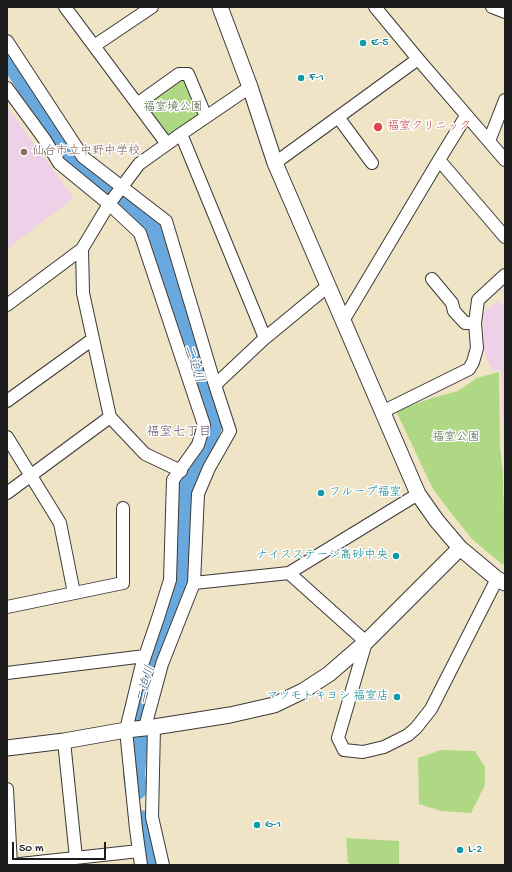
<!DOCTYPE html>
<html>
<head>
<meta charset="utf-8">
<style>
	body { margin:0 }
	#map { position:relative; width:512px; height:872px; overflow:hidden; background:#f0e4c7; font-family:"Gochi Hand",sans-serif }
	canvas { display:block }
	.frame { position:absolute; inset:0; border:8px solid #1c1c1c; pointer-events:none }
	.scale { position:absolute; left:12px; top:842px; width:94px; height:18px; box-sizing:border-box; border:2px solid #1c1c1c; border-top:0; padding-left:5px; font-size:12px; line-height:14px; white-space:nowrap; color:#1c1c1c; -webkit-text-stroke:3px #fff; paint-order:stroke }
</style>
</head>
<body>
<div id="map">
<canvas width="512" height="872"></canvas>
<div class="frame"></div>
<div class="scale">50 m</div>
</div>
<script>
const ctx = document.querySelector('canvas').getContext('2d');
ctx.lineJoin = 'round';
function paint(path, color) { ctx.fillStyle = color; ctx.fill(path, 'evenodd'); }
const shape = rows => new Path2D(rows.map(r => 'M' + r).join(''));
function strokePath(path, color, width, dash) { ctx.strokeStyle = color; ctx.lineWidth = width; ctx.lineCap = dash ? 'butt' : 'round'; ctx.setLineDash(dash || []); ctx.stroke(path); }
function write(font, color, halo, rows, align = 'center') {
  ctx.font = font + ' "Gochi Hand","Klee One",sans-serif'; ctx.lineWidth = 3; ctx.setLineDash([]); ctx.textBaseline = 'middle'; ctx.strokeStyle = halo; ctx.fillStyle = color; for (const [text, x, y, turn = 0] of rows) {
    ctx.save(); ctx.translate(x, y); ctx.rotate((+turn || 0) * Math.PI / 180); ctx.textAlign = isNaN(turn) ? turn : align; if (halo) ctx.strokeText(text, 0, 0); ctx.fillText(text, 0, 0); ctx.restore();
  }
}
paint(shape([
	[7,107,74,198,7,249],
	[498,301,505,306,504,464,501,371,492,370,484,351,484,312]
]), '#eed0e8');
paint(shape([
	[185,77,201,114,171,135,161,132,142,105,177,79],
	[499,372,500,446,503,475,503,487,505,533,505,559,503,565,472,539,451,513,433,489,396,411,432,398,458,391,477,378],
	[441,750,475,751,485,767,485,785,471,813,441,811,419,804,418,758],
	[346,838,399,841,399,865,352,865,348,862]
]), '#afd884');
strokePath(shape([
	[7,55,10,58,29,88,46,111,54,137,61,149,120,196,146,221,156,242,177,312,197,379,213,421,207,437,193,460,184,488,180,566,176,596,156,652,138,719],
	[136,789,134,774,137,738],
	[140,821,147,865]
]), '#69a8dc', 22);
const minor = shape([
	[65,7,167,144],
	[375,7,418,59,505,160],
	[492,7,505,12],
	[7,41,83,157,166,221,215,385,230,431,209,468,198,494,194,583,162,664,145,727],
	[94,46,152,7],
	[7,88,45,140,59,163,109,204,140,233,204,425,198,445,173,480,170,580,158,618,141,668,126,730,136,829,141,865],
	[137,104,179,74,188,74,206,117],
	[338,117,372,163],
	[181,134,265,338],
	[489,141,505,100],
	[439,160,505,237],
	[275,163,418,59],
	[432,279,452,303,454,311,465,323,475,323],
	[7,305,82,249],
	[343,321,439,160,466,116],
	[215,385,265,338,328,286],
	[7,401,93,339],
	[382,412,469,369,473,362,477,348,475,323,478,300,505,275],
	[7,437,60,523,74,593],
	[181,471,145,454,110,417,83,293,82,249,109,204,139,164,181,134,250,87],
	[7,493,110,417],
	[289,573,366,642,338,738,344,750,363,752,384,747,408,735,416,728,431,709,497,579],
	[194,583,289,573,418,494],
	[7,607,123,583,123,508],
	[7,673,145,656],
	[154,727,152,817,163,865],
	[64,741,76,858],
	[7,789,11,865],
	[11,865,139,851]
]);
const tertiary = shape([
	[220,7,250,87,275,163,418,494,437,521,460,548,497,579,505,583],
	[7,748,64,741,126,730,154,727,230,715,274,705,303,691,329,674,366,642,460,548]
]);
strokePath(minor, '#3c3a36', 14);
strokePath(tertiary, '#3c3a36', 17);
strokePath(minor, '#fff', 12);
strokePath(tertiary, '#fff', 15);
for (const [x, y, r, color] of [
	[363,43,4,"#0f9aa8"],
	[301,78,4,"#0f9aa8"],
	[378,127,5,"#e0444e"],
	[24,152,4,"#8d6e63"],
	[321,493,4,"#0f9aa8"],
	[396,556,4,"#0f9aa8"],
	[397,697,4,"#0f9aa8"],
	[257,825,4,"#0f9aa8"],
	[460,850,4,"#0f9aa8"]
]) { const dot = new Path2D(); dot.arc(x, y, r, 0, 2 * Math.PI); ctx.fillStyle = color; ctx.fill(dot); strokePath(dot, '#fff', 1.5); }
write('12px', '#0d838f', '#fff', [
	["E-5",371,43],
	["F-1",309,78],
	["フループ福室",329,493],
	["ナイスステージ高砂中央",388,556,"right"],
	["マツモトキヨシ 福室店",389,697,"right"],
	["G-1",265,825],
	["L-2",468,850]
], 'left');
write('12px', '#4f5e40', '#fff', [
	["福室境公園",173,108],
	["福室公園",456,438]
]);
write('12px', '#be3a42', '#fff', [
	["福室クリニック",387,127]
], 'left');
write('12px', '#785e54', '#fff', [
	["仙台市立中野中学校",32,152]
], 'left');
write('italic 13px', '#3f5b72', '#fff', [
	["二迫川",193,364,72],
	["二迫川",147,685,-75]
]);
write('13px', '#624d62', '#fff', [
	["福室七丁目",179,433]
]);
</script>
</body>
</html>
